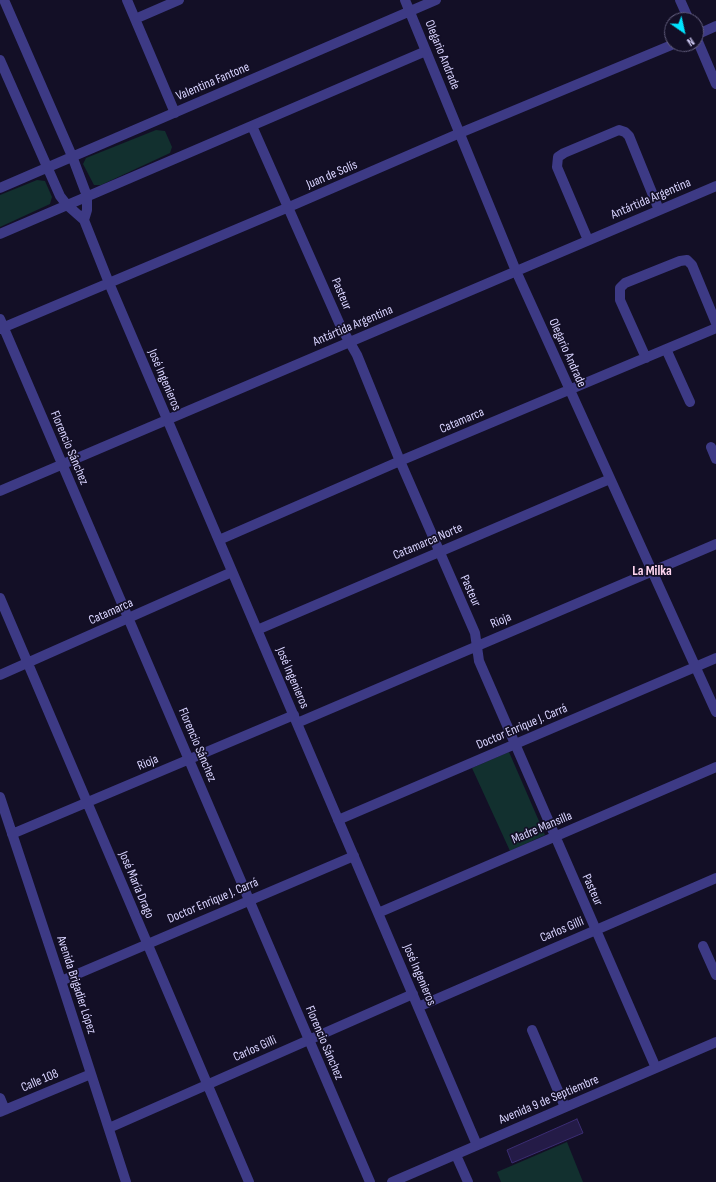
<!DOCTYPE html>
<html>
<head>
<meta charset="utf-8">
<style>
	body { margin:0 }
	#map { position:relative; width:716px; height:1182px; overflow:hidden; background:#130f26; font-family:"Sofia Sans Condensed",sans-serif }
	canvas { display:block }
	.north { position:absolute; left:664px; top:12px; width:40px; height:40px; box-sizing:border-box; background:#130f26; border:1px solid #625e7d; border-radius:50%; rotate:146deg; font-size:11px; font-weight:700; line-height:16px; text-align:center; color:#d9d4ff }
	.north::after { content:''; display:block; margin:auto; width:14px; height:18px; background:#00e5ff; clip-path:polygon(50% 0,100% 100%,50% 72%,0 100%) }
</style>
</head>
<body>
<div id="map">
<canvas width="716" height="1182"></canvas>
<div class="north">N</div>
</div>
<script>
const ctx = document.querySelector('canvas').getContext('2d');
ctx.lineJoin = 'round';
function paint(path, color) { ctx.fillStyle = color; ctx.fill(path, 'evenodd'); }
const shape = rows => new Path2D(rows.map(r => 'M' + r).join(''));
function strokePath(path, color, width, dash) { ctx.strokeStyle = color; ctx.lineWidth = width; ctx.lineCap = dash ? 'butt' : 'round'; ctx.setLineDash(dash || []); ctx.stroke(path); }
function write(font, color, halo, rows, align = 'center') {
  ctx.font = font + ' "Sofia Sans Condensed",sans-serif'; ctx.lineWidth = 3.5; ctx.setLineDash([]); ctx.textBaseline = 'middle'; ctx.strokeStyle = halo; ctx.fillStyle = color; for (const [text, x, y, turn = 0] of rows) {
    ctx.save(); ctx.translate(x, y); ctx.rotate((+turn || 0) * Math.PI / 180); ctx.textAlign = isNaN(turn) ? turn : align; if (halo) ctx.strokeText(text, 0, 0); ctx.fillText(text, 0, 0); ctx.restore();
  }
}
paint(shape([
	[156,130,165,131,172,147,170,153,101,185,94,185,83,164,86,158],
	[37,180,45,181,52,197,50,204,0,227,0,195],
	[509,752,545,835,510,851,472,768],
	[567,1142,583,1182,501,1182,497,1172]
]), '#12302f');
const building = shape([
	[577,1119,583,1133,512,1163,507,1150,577,1119]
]);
paint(building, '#241b47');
strokePath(building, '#3b2d73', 1);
strokePath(shape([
	[4,0,72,156,87,196,87,210,84,220],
	[127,0,175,113],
	[405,0,516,271,716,712],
	[680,0,689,20],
	[135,19,179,0],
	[696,35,716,26],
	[696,37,716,84],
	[0,60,60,196,67,205,84,220],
	[252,126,341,327,357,355,400,461,475,633,479,661,656,1068],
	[0,188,436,0],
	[84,220,109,283,477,1145],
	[0,234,426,51],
	[588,240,557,167,558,157,564,153,619,130,625,132,629,136,659,210],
	[0,319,370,1182],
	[0,329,289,207,460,133,674,44],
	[666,349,690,402],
	[646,358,620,300,620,288,625,283,680,261,687,260,692,265,716,323],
	[711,447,716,459],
	[0,491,716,186],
	[219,540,400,461,716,328],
	[0,598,249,1182],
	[257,630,610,479],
	[0,675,232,572],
	[297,723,716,544],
	[0,797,61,981,126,1182],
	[338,820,716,658],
	[12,834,294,715],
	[378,913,716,767],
	[703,946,716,975],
	[61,981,354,856],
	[418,1007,716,878],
	[532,1030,565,1107],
	[0,1098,5,1110],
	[0,1112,91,1074],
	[109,1128,413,994],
	[456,1155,468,1182],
	[392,1182,716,1042]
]), '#3d3a85', 10);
write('13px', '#d9d4ff', '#130f26', [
	["Olegario Andrade",442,55,68],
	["Valentina Fantone",213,82,-23],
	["Juan de Solís",332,175,-23],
	["Antártida Argentina",651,199,-23],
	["Pasteur",341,294,67],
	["Antártida Argentina",353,326,-23],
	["Olegario Andrade",567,353,66],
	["José Ingenieros",164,380,67],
	["Catamarca",462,421,-23],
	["Florencio Sánchez",69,448,67],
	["Catamarca Norte",428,542,-23],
	["Pasteur",470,591,66],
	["Catamarca",111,612,-24],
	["Rioja",501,621,-23],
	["José Ingenieros",292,678,67],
	["Doctor Enrique J. Carrá",522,727,-23],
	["Florencio Sánchez",197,745,67],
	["Rioja",148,763,-23],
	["Madre Mansilla",542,828,-23],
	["José María Drago",136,885,67],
	["Pasteur",592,890,66],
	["Doctor Enrique J. Carrá",213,901,-23],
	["Carlos Gilli",562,930,-23],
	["José Ingenieros",419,975,67],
	["Avenida Brigadier López",76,985,72],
	["Florencio Sánchez",324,1043,67],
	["Carlos Gilli",255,1049,-24],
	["Calle 108",40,1081,-23],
	["Avenida 9 de Septiembre",549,1100,-23]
]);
write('bold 14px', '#ffd6f0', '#130f26', [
	["La Milka",652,571]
]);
</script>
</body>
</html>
